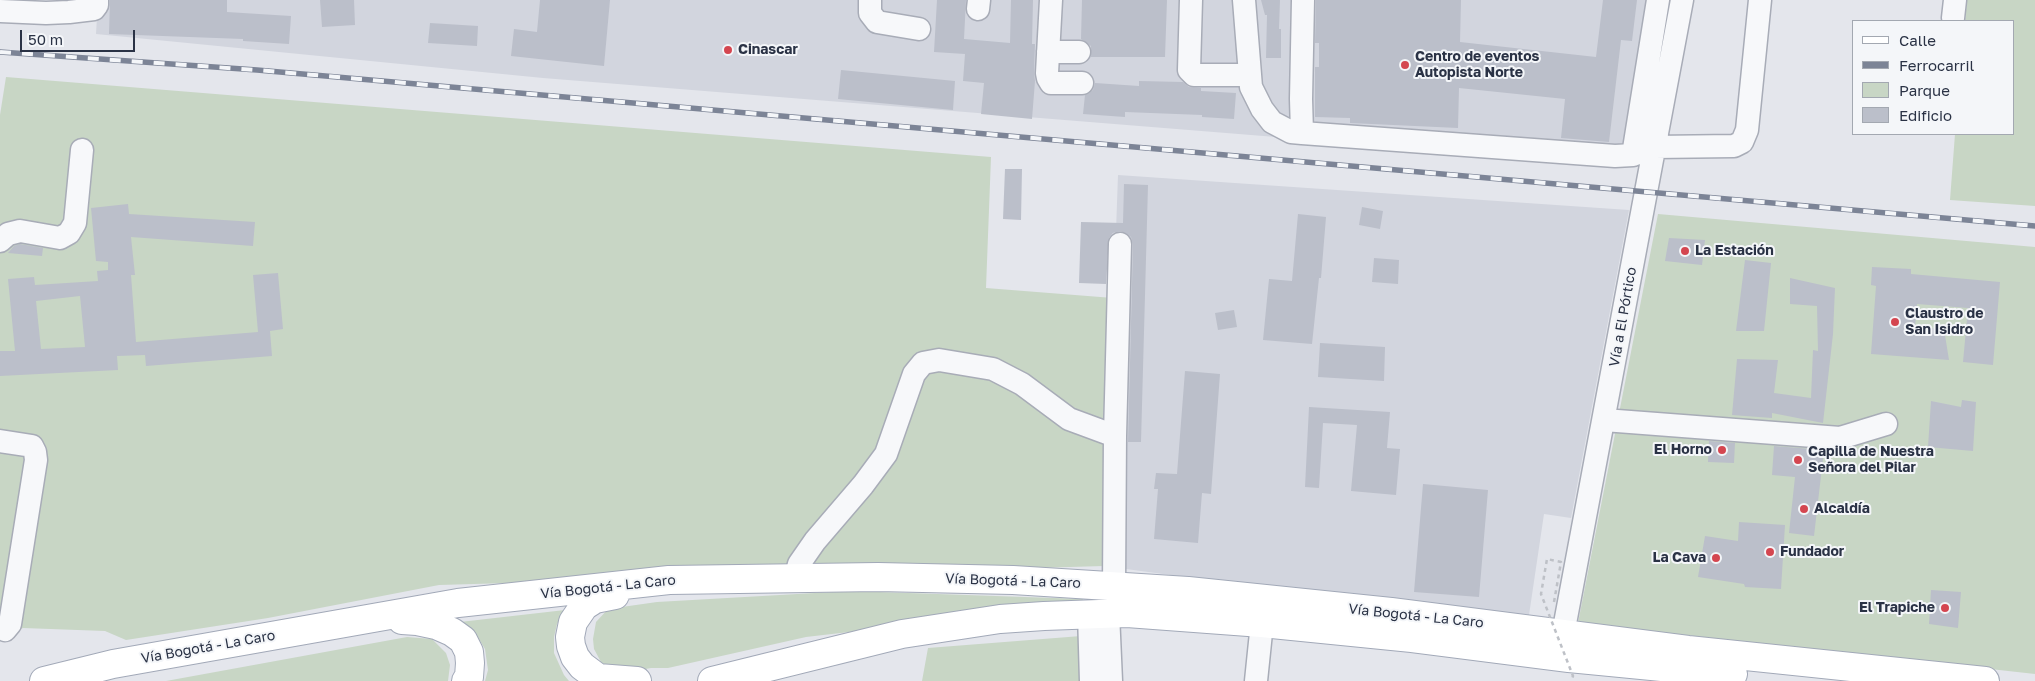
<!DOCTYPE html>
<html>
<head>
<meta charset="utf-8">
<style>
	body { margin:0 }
	#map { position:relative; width:2035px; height:681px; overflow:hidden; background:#e4e6ec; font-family:"Golos Text",sans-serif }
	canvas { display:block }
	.legend { position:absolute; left:1852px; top:20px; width:162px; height:115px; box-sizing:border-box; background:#f4f6f9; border:1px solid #a3a8b1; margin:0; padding:6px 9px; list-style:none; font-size:15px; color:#2a3245 }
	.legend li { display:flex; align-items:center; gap:10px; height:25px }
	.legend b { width:25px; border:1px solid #a3a8b1 }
	.scale { position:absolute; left:20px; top:30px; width:115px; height:22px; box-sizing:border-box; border:2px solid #2a3245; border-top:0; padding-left:6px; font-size:15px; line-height:18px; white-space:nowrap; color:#2a3245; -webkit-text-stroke:4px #f4f6f9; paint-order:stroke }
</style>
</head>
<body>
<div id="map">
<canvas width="2035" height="681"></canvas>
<ul class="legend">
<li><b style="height:6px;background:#fff"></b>Calle</li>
<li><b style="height:6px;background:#7c8496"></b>Ferrocarril</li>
<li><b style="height:14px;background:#c8d6c5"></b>Parque</li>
<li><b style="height:14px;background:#bbbfca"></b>Edificio</li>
</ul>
<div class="scale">50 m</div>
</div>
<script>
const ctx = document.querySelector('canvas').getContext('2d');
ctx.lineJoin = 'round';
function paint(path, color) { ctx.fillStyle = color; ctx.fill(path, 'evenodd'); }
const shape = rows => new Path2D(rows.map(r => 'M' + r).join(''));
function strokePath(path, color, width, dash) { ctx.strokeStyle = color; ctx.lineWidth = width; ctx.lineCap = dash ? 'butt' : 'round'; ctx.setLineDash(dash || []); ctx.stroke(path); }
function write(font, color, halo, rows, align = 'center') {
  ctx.font = font + ' "Golos Text",sans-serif'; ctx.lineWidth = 4; ctx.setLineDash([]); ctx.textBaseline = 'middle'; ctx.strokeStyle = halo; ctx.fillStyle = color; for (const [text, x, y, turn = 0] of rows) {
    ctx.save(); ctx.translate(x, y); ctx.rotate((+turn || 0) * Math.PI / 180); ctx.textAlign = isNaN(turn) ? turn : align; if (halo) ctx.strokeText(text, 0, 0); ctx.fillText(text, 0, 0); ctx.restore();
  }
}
paint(shape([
	[98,0,1667,0,1636,166,543,78,96,34],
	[1118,175,1629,210,1571,518,1544,514,1529,615,1259,587,1104,566]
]), '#d2d5de');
paint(shape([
	[1967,0,2035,0,2035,206,1950,200,1955,134,2014,134,2014,21,1965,21],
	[6,77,991,157,986,288,1113,298,1104,566,439,585,268,618,126,640,105,631,23,628,0,636,0,115],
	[1658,214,2035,247,2035,674,1578,623],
	[850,591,1083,599,1082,605,806,637,668,668,651,668,619,674,601,662,594,649,593,639,596,622,608,609,657,602],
	[565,610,557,624,554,637,554,653,564,675,569,681,485,681,488,670,485,649,477,636,460,622],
	[1081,636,1083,681,922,681,928,648],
	[407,637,432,639,446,653,450,665,448,681,166,681]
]), '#c8d6c5');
paint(shape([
	[110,0,227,0,227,12,291,16,289,44,243,41,243,39,109,34],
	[320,0,354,0,355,25,322,27],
	[540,0,610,0,604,66,511,56,514,29,537,32],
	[937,0,966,0,964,39,1010,43,1011,0,1033,0,1032,44,1035,44,1034,72,1035,81,1032,119,981,114,984,83,963,81,965,54,934,52],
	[1082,0,1167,0,1165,57,1091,57,1091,46,1081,39],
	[1261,0,1280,0,1279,29,1281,29,1281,58,1266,58,1267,15,1265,15],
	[1316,0,1461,0,1460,42,1596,57,1603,0,1637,0,1632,41,1621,40,1609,142,1561,138,1565,99,1459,88,1458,128,1350,123,1350,118,1315,117,1315,67,1319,67,1319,43,1315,43],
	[430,23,478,26,477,46,428,43],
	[841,70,955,81,953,110,838,99],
	[1139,81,1183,82,1189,87,1201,88,1201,91,1236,93,1234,119,1202,117,1202,115,1125,112,1125,117,1083,114,1085,95,1093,90,1095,83,1139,86],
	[1005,169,1022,169,1021,220,1003,219],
	[1124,184,1148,185,1141,442,1128,442,1133,244,1131,237,1126,233,1120,231,1113,233,1109,238,1106,284,1079,283,1081,222,1123,223],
	[128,204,129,214,255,222,253,246,131,237,135,275,131,275,136,342,258,332,253,275,278,273,283,329,270,331,272,356,146,366,145,355,117,356,118,370,0,376,0,351,15,351,8,279,34,277,35,285,98,281,97,271,108,270,108,262,96,261,91,208],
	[80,296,85,347,41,349,36,301],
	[1362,207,1383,211,1380,229,1359,225],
	[1298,214,1326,217,1321,278,1319,278,1312,344,1263,340,1269,279,1292,281],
	[1669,238,1705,240,1702,265,1665,261],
	[20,244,43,248,42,256,8,253,14,246],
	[1374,258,1399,260,1398,284,1372,282],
	[1745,260,1771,263,1764,331,1736,331],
	[1872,267,1911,269,1911,274,2000,282,1993,365,1963,362,1968,308,1917,304,1915,327,1944,329,1949,360,1871,354,1876,286,1871,285],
	[1790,278,1835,288,1833,334,1823,423,1772,413,1772,418,1732,415,1737,359,1778,360,1774,393,1811,398,1813,350,1818,351,1817,306,1790,304],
	[1234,310,1237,327,1218,330,1215,313],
	[1320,343,1385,347,1384,381,1318,377],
	[1185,371,1220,374,1211,494,1202,493,1198,543,1154,539,1158,489,1154,489,1156,473,1177,474],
	[1962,400,1976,402,1973,451,1928,447,1931,401,1961,407],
	[1309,407,1390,412,1387,448,1400,449,1396,495,1351,491,1357,425,1323,423,1319,488,1305,487],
	[1709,441,1735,443,1734,463,1708,462],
	[1774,446,1824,450,1814,536,1789,533,1795,477,1772,475],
	[1423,484,1488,490,1479,597,1414,592],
	[1739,522,1785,525,1781,589,1745,587,1744,584,1698,577,1705,536,1738,541],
	[1931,590,1961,592,1958,628,1929,624]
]), '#bbbfca');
const minor = shape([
	[870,0,870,13,877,22,919,29],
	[1051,0,1047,73,1048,78,1051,83,1082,83],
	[1191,0,1189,70,1194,75,1250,75],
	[1244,0,1251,87,1262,109,1272,122,1291,132,1302,133],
	[1303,0,1301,99,1302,133,1615,156,1633,155,1655,147,1734,146,1742,142,1747,130,1760,0],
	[978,9,979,0],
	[0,11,46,13,69,12,94,9,97,5,97,0],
	[1953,18,1955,0],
	[1048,52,1079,52],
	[1633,155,1658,0],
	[0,241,8,234,20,231,60,238,69,233,75,223,82,150],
	[1604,420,1840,438,1886,424],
	[1115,436,1120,244],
	[0,441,32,446,35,452,36,460,10,624,5,630,0,628],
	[795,579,799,564,815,541,863,485,886,454,914,374,923,363,939,360,993,369,1022,384,1069,419,1115,436,1114,586],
	[1108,613,1111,681],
	[1089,614,1091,681],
	[1563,634,1682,0],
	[1256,681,1262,623]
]);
const major = shape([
	[615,595,595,599,584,606,573,622,570,637,571,646,575,657,582,666,598,678,637,681],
	[402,620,417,621,436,625,452,632,463,640,469,652,470,663,469,677,466,681],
	[44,681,113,664,458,603,669,580,878,577,1013,580,1188,591,1391,612,1688,650,1985,681],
	[712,681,902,634,1000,619,1044,616,1127,613,1262,623,1412,638,1569,658,1733,674]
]);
strokePath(minor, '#a8acb7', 25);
strokePath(major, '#a2a9b8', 30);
strokePath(minor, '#f7f8fa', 22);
strokePath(major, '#fff', 28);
const rail = shape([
	[0,52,257,70,2035,226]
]);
strokePath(rail, '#7c8496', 5.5);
strokePath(rail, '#f4f6f9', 4, [11]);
strokePath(shape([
	[1554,602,1561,562,1547,559,1541,594,1573,676,1571,681]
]), '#bec1c7', 2.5, [4, 4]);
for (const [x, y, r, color] of [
	[728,50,5,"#d44650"],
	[1405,65,5,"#d44650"],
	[1685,251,5,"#d44650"],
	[1895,322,5,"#d44650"],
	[1722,450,5,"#d44650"],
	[1798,460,5,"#d44650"],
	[1804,509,5,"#d44650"],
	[1770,552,5,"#d44650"],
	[1716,558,5,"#d44650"],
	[1945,608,5,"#d44650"]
]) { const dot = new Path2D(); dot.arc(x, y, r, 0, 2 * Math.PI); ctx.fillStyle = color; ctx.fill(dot); strokePath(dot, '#f4f6f9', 2); }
write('bold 14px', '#2a3245', '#f4f6f9', [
	["Cinascar",738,50],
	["Centro de eventos",1415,57],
	["Autopista Norte",1415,73],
	["La Estación",1695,251],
	["Claustro de",1905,314],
	["San Isidro",1905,330],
	["El Horno",1712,450,"right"],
	["Capilla de Nuestra",1808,452],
	["Señora del Pilar",1808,468],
	["Alcaldía",1814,509],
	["Fundador",1780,552],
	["La Cava",1706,558,"right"],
	["El Trapiche",1935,608,"right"]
], 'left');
write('14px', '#2a3245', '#f4f6f9', [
	["Vía a El Pórtico",1623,317,-80],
	["Vía Bogotá - La Caro",1013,581,2],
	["Vía Bogotá - La Caro",608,587,-6],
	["Vía Bogotá - La Caro",1416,616,6],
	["Vía Bogotá - La Caro",208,647,-10]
]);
</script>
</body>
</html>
